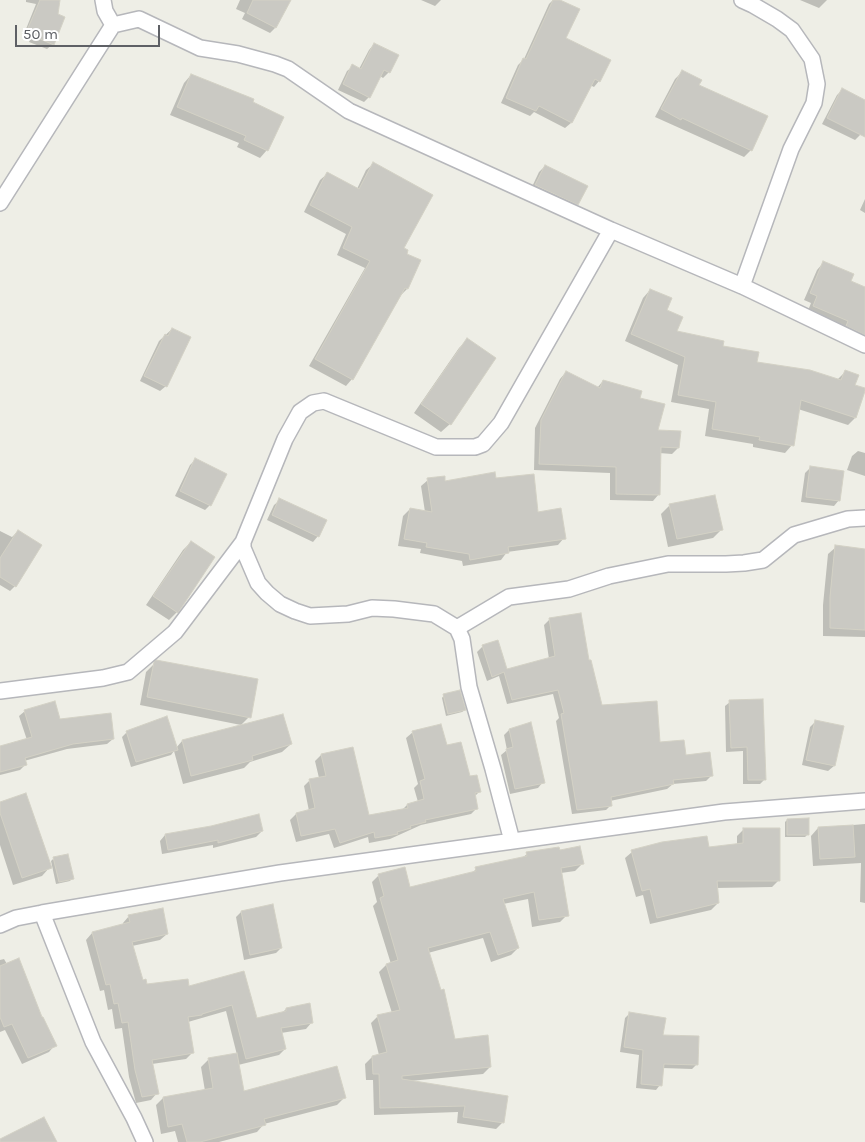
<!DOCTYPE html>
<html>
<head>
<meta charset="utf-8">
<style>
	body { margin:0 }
	#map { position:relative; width:865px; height:1142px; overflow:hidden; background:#eeeee6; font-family:Karla,sans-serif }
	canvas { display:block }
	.scale { position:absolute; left:15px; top:25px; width:145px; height:22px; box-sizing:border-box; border:2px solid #5e6065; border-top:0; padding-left:6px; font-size:15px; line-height:18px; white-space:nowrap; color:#5e6065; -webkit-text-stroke:4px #fff; paint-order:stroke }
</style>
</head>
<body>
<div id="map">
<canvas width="865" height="1142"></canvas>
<div class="scale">50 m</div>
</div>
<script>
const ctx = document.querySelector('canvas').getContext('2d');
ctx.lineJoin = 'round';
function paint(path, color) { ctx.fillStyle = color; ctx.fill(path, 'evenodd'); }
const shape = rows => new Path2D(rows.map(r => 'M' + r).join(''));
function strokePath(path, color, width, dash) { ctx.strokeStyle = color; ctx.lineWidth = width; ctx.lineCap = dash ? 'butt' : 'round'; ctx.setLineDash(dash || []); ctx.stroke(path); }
paint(shape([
	[26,0,59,0,53,44,47,49,29,42,31,37,24,34,36,4,26,2],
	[240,0,289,0,275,28,270,33,242,19,245,13,236,9],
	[421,0,441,0,435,6],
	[553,0,557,0,564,38,599,81,594,87,590,85,571,123,565,128,534,112,530,116,501,103,518,65,524,59,549,4],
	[800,0,827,0,819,8],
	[374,44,397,55,389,72,383,78,380,76,369,97,364,102,338,90,347,71,353,66,359,69,369,50],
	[682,72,698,86,751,150,744,157,655,117,675,79],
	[191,75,267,150,260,158,237,147,239,143,170,115,184,83],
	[842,90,865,101,865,126,860,135,855,140,822,124,837,95],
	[373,164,402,249,407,289,401,295,352,379,346,386,309,366,365,268,337,255,346,234,304,212,320,180,327,174,357,189,366,170],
	[545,166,577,204,572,210,530,191,539,172],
	[865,199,865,213,860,210],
	[823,263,850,282,865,288,865,331,856,340,807,313,811,303,804,300,817,270],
	[650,290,666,311,676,332,722,347,756,363,837,380,845,372,854,386,855,418,848,425,798,409,792,445,785,453,753,447,753,444,705,436,709,409,671,402,678,365,625,341,643,298],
	[172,329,166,386,160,391,140,381,159,341],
	[467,340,450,424,441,432,414,413,459,348],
	[566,372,597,388,603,381,638,399,657,431,678,448,672,454,659,453,659,494,653,501,610,500,610,473,534,470,535,428,560,379],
	[858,451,865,453,865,476,847,470,852,456],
	[195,460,210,505,205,510,175,496,190,465],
	[810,468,839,500,834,506,801,502,805,473],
	[428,480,444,482,495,480,564,538,558,545,507,552,501,560,463,566,462,561,420,553,421,549,398,546,403,516,410,509,425,512,421,486],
	[280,500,318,536,313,542,267,520,274,505],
	[669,506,722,529,713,538,668,547,661,514],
	[0,531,12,537,18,531,15,586,10,591,0,585],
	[191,542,177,612,169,620,146,605,183,550],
	[836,547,865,550,865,637,823,636,823,605,828,554],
	[580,615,588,662,601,706,659,744,685,756,711,776,706,781,673,784,667,789,610,801,611,805,606,810,572,814,556,721,559,718,553,694,507,704,499,676,487,681,477,652,483,646,507,671,549,659,544,625,549,620],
	[156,662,249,717,241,725,140,705,146,672],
	[444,695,465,710,462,712,446,716,442,698],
	[730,702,765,779,760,784,743,784,743,751,726,752,725,706],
	[25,711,59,720,113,739,107,744,67,749,24,761,25,765,20,770,0,775,0,747,27,740,19,716],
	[816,721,842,727,834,766,828,771,802,765,810,727],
	[509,730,543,782,538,788,510,794,501,755,507,750,504,735],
	[127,732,176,748,182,741,291,744,282,752,250,762,244,768,183,784,174,751,171,755,131,767,122,737],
	[413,732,446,747,480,791,474,797,477,808,471,814,421,825,390,839,369,843,368,837,334,848,329,834,296,842,290,820,296,814,309,811,304,786,310,780,319,778,315,761,321,755,352,749,368,817,402,810,407,805,418,802,414,788,418,784,406,738],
	[0,803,50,867,42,876,13,885,0,845],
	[787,820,808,834,805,837,785,837,785,822],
	[865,824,865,903,860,902,861,863,813,866,811,836,818,828],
	[211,827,262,831,256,837,213,848,213,845,162,854,160,841,165,835],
	[744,829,779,880,772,887,716,888,718,903,711,910,650,924,643,895,636,897,625,858,632,852,708,848,737,845,737,836],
	[559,852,582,864,575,871,561,873,567,915,560,922,532,927,528,899,503,904,518,948,511,955,491,962,483,938,428,953,454,1040,490,1067,483,1074,410,1081,503,1122,496,1129,457,1123,458,1112,374,1115,373,1080,366,1080,365,1064,372,1057,379,1055,371,1023,378,1016,392,1013,379,972,386,965,391,964,373,906,377,902,372,882,379,875,409,889,471,874,476,869,522,858,527,854],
	[54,858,72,878,70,881,56,884,51,861],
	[241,912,281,948,276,953,244,960,236,917],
	[129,916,167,934,160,940,132,946,142,981,146,986,188,988,243,972,256,1019,282,1013,286,1009,312,1022,306,1029,281,1033,285,1049,279,1055,238,1065,243,1092,345,1097,337,1105,264,1124,257,1132,219,1142,178,1142,175,1131,161,1134,156,1105,163,1098,205,1091,201,1067,208,1060,237,1055,226,1011,188,1022,192,1053,186,1059,152,1064,157,1093,151,1100,136,1103,129,1077,122,1028,115,1029,112,1009,108,1010,104,990,100,991,86,940,92,933,123,925,123,923],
	[4,959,55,1045,49,1052,22,1064,5,1030,0,1032,0,960],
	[630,1013,662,1036,697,1064,692,1069,662,1068,660,1085,656,1090,636,1088,639,1055,620,1052,625,1018]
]), '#0003');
const building = shape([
	[40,0,60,0,58,14,65,17,54,45,33,36,35,31,28,28,40,0],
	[253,0,291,0,276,28,247,13,253,0],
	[553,0,560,0,580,9,566,38,611,60,600,82,595,79,572,123,539,106,536,111,506,98,523,58,526,59,553,0],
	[374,43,399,55,390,73,384,70,370,98,343,84,352,64,361,69,374,43],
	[682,70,702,80,699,85,768,116,752,151,682,118,681,120,661,109,682,70],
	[191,74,254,99,253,102,284,117,268,151,244,140,246,136,177,107,191,74],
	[842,88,865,100,865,137,827,118,842,88],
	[373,162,433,195,404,248,408,250,407,254,421,260,408,289,405,288,353,380,315,359,370,261,343,248,352,227,310,205,327,172,359,189,373,162],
	[545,165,588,186,578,205,535,185,545,165],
	[823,261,854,274,851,281,865,287,865,335,846,326,848,321,813,306,817,296,810,293,823,261],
	[650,289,672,298,667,310,683,317,677,331,724,341,723,346,759,352,757,362,810,370,841,380,845,370,859,375,855,385,865,388,865,391,856,418,801,400,794,446,759,440,760,437,712,429,716,402,678,395,685,357,631,334,650,289],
	[172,328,191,337,167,387,144,376,165,334,168,336,172,328],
	[467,338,496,358,451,425,421,404,467,338],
	[566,371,600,388,603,380,642,391,640,398,665,404,658,430,681,431,679,448,661,447,660,495,616,494,616,467,539,464,541,420,566,371],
	[195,458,227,474,211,506,180,491,195,458],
	[810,466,844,471,840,501,806,497,810,466],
	[495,472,496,478,534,474,538,512,561,508,566,539,508,547,509,553,470,560,469,554,426,547,427,543,404,539,410,508,432,512,427,478,445,476,445,481,495,472],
	[715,495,723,530,677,539,669,504,715,495],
	[279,498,327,520,319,537,272,515,279,498],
	[18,530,42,545,16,587,0,577,0,558,18,530],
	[191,541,215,557,178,613,153,596,191,541],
	[835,545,865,549,865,630,830,628,830,597,835,545],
	[581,613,589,660,591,660,602,705,657,701,660,742,684,740,686,755,710,752,713,776,673,780,674,784,611,797,612,806,577,810,561,714,564,713,558,690,512,700,504,672,492,677,482,645,498,640,507,669,555,656,549,618,581,613],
	[156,660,258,679,251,718,147,697,154,662,156,660],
	[460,690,466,710,448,714,443,694,460,690],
	[763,699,766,780,748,780,747,747,731,748,729,700,763,699],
	[55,701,60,719,111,713,114,739,73,744,25,758,27,765,0,772,0,746,32,737,24,710,55,701],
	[283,714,292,744,252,756,253,760,191,776,182,740,283,714],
	[167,716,178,750,136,762,126,731,167,716],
	[815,720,844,726,835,766,806,760,815,720],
	[531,722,545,783,515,789,506,749,513,747,509,729,531,722],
	[441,724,447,745,461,742,470,776,477,775,481,792,475,793,478,809,425,820,426,822,410,826,411,828,397,832,398,834,375,838,374,832,340,843,335,829,301,836,296,813,315,808,309,779,326,776,321,754,353,747,369,815,408,808,407,804,424,799,420,781,425,779,412,731,441,724],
	[26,793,52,868,22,878,0,813,0,802,26,793],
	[259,814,263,831,218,843,218,840,168,850,165,834,211,826,259,814],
	[809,818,809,835,787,835,787,819,809,818],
	[853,825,855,857,820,859,818,827,853,825],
	[743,828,780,828,780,881,717,881,719,903,657,918,650,889,642,891,631,850,662,842,707,836,709,847,743,843,743,828],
	[580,846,584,864,561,868,569,916,539,920,534,892,503,899,519,948,498,955,490,932,428,948,441,990,444,989,455,1039,488,1035,491,1067,402,1076,402,1079,508,1096,504,1123,463,1117,465,1106,380,1108,379,1074,373,1074,372,1056,387,1052,377,1015,400,1010,386,964,398,960,380,898,384,896,378,874,405,867,410,887,476,871,475,867,527,856,526,852,559,847,560,850,580,846],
	[68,854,74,879,59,882,53,857,68,854],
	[273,904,282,948,250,955,241,911,273,904],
	[163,908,168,934,132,942,143,980,146,979,147,984,188,979,189,986,244,971,257,1018,286,1011,286,1008,310,1003,313,1023,281,1028,286,1049,246,1059,232,1005,202,1014,202,1015,188,1017,194,1053,152,1060,159,1094,142,1097,135,1070,128,1022,122,1023,118,1003,114,1004,110,984,106,985,92,932,130,922,128,915,163,908],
	[19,958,42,1017,43,1017,57,1046,28,1058,12,1024,4,1027,0,1017,0,966,19,958],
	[629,1012,666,1018,663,1035,699,1036,698,1065,664,1064,662,1086,641,1084,643,1050,624,1047,629,1012],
	[237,1053,244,1091,337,1066,346,1098,264,1119,266,1125,200,1142,187,1142,182,1124,168,1127,163,1097,213,1088,208,1058,237,1053],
	[44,1117,57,1142,0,1142,0,1139,44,1117]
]);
paint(building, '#cac9c3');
strokePath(building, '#d3d1c5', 1);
const minor = shape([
	[103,0,105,11,113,25],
	[0,203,113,25,139,19,200,48,238,54,275,64,288,69,349,111,611,230,742,286,865,345],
	[742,286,791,149,814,103,817,84,812,59,792,30,777,19,753,5,742,0],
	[243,542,243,548,258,583,267,593,280,604,295,611,310,616,348,614,372,608,394,609,434,614,457,628,462,639,469,687,493,769,512,841],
	[457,628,509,597,569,589,609,576,668,564,726,564,744,563,763,560,794,535,848,519,865,518],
	[0,691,103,678,128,672,175,632,243,542,285,439,300,412,313,403,324,401,436,447,475,447,483,444,501,423,611,230],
	[42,913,93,1042,134,1118,145,1142],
	[0,925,16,918,42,913,280,873,724,812,865,801]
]);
strokePath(minor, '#b6b7bb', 18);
strokePath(minor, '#fff', 15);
</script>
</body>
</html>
